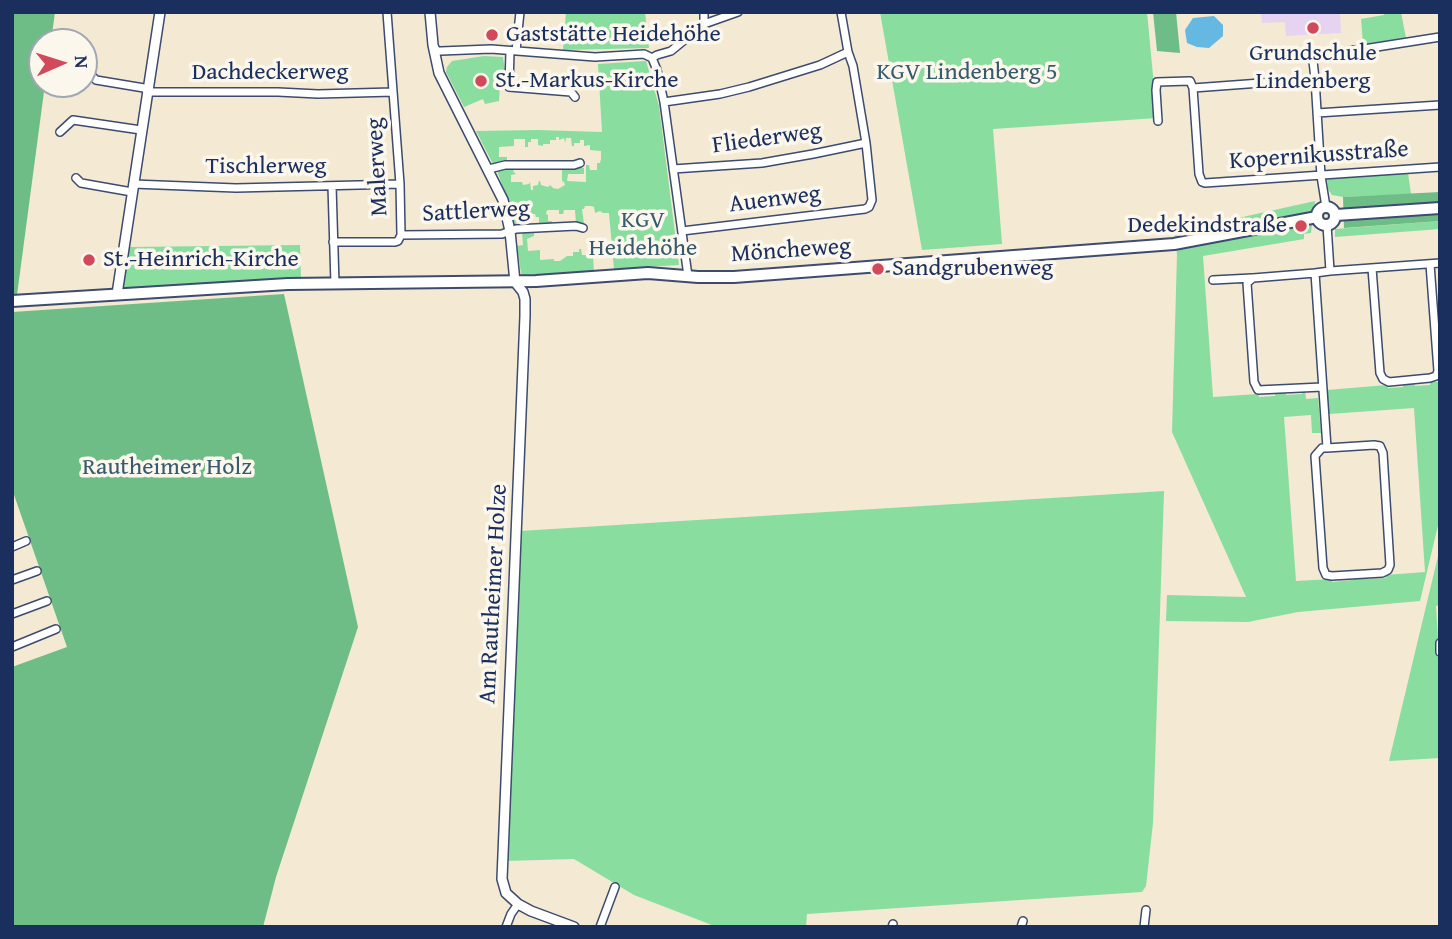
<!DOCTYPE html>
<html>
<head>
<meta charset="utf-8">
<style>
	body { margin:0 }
	#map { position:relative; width:1452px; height:939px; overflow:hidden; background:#f4e9d2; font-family:"Gentium Book Plus",serif }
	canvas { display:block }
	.frame { position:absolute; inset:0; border:14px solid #1b2f5e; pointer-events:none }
	.north { position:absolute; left:28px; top:28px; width:70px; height:70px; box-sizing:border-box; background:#fbf7ec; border:2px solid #a1a7b3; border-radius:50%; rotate:87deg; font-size:19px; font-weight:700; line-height:28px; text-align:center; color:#1b2f5e }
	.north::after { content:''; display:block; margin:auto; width:24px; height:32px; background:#d1495b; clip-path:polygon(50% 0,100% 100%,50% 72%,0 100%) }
</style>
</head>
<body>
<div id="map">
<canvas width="1452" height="939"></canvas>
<div class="frame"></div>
<div class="north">N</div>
</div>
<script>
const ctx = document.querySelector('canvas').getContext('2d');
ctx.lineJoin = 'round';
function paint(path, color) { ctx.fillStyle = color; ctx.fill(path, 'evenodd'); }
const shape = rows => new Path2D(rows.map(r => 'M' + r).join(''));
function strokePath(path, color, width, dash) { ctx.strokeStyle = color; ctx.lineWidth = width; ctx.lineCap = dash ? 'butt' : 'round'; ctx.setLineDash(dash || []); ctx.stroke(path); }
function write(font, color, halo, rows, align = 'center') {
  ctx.font = font + ' "Gentium Book Plus",serif'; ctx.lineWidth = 7; ctx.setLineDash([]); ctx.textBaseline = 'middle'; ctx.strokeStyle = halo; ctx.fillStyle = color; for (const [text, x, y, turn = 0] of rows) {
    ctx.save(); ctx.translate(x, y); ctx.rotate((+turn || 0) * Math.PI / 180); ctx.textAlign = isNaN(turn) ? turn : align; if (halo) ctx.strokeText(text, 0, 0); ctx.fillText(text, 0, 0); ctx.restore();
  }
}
paint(shape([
	[1261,12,1340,12,1341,33,1286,36,1285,22,1262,23]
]), '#e5d3f1');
paint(shape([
	[566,12,645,12,649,48,563,50],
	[880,12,1147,12,1157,118,993,129,1002,244,922,250],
	[1384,12,1401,12,1406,38,1363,44,1361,19,1384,15],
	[484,56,503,57,505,70,504,85,500,85,499,101,485,104,483,99,464,107,446,72,447,67,452,61],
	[646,61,659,106,679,265,614,269,609,213,603,213,600,211,595,213,594,207,591,206,585,206,584,209,582,209,584,224,576,224,575,210,564,210,563,214,559,214,559,210,547,210,546,214,548,215,548,221,552,221,552,225,533,226,533,224,539,224,539,217,536,217,535,214,526,214,525,218,521,218,521,211,516,211,515,216,517,227,514,227,508,201,497,171,515,168,513,172,515,173,516,174,511,175,511,182,522,182,523,185,529,184,530,182,531,190,533,190,533,186,538,185,539,181,540,181,541,185,548,187,550,185,553,188,558,189,565,185,564,182,562,181,562,168,584,168,584,174,568,174,567,181,586,182,586,165,589,165,590,170,597,170,597,163,600,163,601,159,601,151,590,150,590,145,584,146,584,140,580,140,580,143,574,143,574,146,572,146,571,138,566,138,565,143,564,138,559,140,559,137,556,137,556,140,550,140,550,144,543,144,543,146,538,145,538,139,531,139,531,142,528,142,528,147,525,147,525,139,514,139,514,146,499,147,499,157,507,157,507,163,493,164,476,131,538,130,602,132,598,64],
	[1408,173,1411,194,1343,197,1332,195,1328,189,1327,179],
	[1315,201,1311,233,1304,234,1304,239,1203,256,1213,397,1258,394,1259,397,1275,396,1275,393,1286,393,1286,395,1302,394,1302,391,1305,391,1306,399,1318,398,1321,433,1312,433,1311,415,1284,417,1296,581,1332,579,1332,582,1353,580,1354,578,1365,577,1365,579,1386,578,1386,575,1425,572,1414,408,1329,414,1327,390,1387,385,1388,388,1403,387,1404,384,1414,384,1415,386,1430,385,1430,382,1440,382,1440,517,1420,601,1298,612,1248,622,1166,621,1167,595,1246,597,1172,432,1177,255,1175,232],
	[1440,221,1440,229,1335,237,1335,229],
	[534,231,534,236,527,239,528,251,540,250,540,260,554,259,554,261,560,261,567,256,573,256,573,252,579,252,579,249,581,249,582,255,593,255,594,273,523,276,521,273,517,246,523,245,522,232],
	[300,245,301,279,250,281,123,290,122,287,129,247],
	[1164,491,1153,823,1146,886,1142,892,807,914,806,927,717,927,634,895,574,859,505,861,520,531],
	[1440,548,1440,605,1436,606,1440,673,1440,758,1389,761]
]), '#88dd9f');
paint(shape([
	[12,12,55,12,51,42,42,42,42,84,45,84,17,295,12,296],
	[1153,12,1176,12,1180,53,1157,51],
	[1440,192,1440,221,1344,228,1343,197],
	[284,294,358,627,276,877,263,927,12,927,12,667,67,647,12,489,12,312]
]), '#6ebc86');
paint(shape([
	[1214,16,1223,25,1223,36,1209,48,1197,47,1187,43,1185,30,1193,18]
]), '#65b8e1');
const minor = shape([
	[387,12,400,184,401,235],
	[704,12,704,24],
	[1440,37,1364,49,1321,54,1313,61,1315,79,1193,88,1199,174,1202,182,1205,183,1440,167],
	[433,45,437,51,441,51,491,49,595,57,644,54,652,58,657,55,671,51,704,24,738,12],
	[510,51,509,87,571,92,575,97],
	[516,51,520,12],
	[652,58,657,70,664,102,688,276],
	[91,75,96,80,144,88,147,91,153,92,278,92,318,94,393,92],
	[1315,79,1321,176,1326,207],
	[664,102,720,94,749,87,820,65,848,52],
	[1317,113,1440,105],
	[1158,121,1156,90,1157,82,1190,81,1193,88],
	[60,132,73,120,141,130],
	[489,169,505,165,574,165,580,163],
	[673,169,762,163,813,154,866,143],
	[76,178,81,183,132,192],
	[133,184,236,188,400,184],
	[332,186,335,284],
	[682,231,865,209,869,207,872,200,866,143,853,66,848,52,841,12],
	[333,242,395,242,398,241,401,235,502,234,516,229,576,226,583,228],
	[1372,268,1380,373,1383,379,1389,382,1430,378,1436,376,1438,371,1430,264],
	[1330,271,1440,263],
	[1315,273,1253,278,1247,283,1254,382,1258,390,1322,387],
	[1213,280,1252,278],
	[1327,448,1322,448,1315,456,1323,568,1326,575,1332,576,1382,573,1388,570,1390,565,1383,453,1380,446,1374,445,1327,448,1315,273,1330,271,1327,225],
	[12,547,26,541],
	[12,580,37,571],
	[12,614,47,601],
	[1440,643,1440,652],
	[12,647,56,629],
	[506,927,511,914,518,904],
	[600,927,615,887],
	[892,927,893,924],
	[1021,927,1023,921],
	[1144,927,1146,910]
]);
const tertiary = shape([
	[430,12,433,45,439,73,503,200,510,231,515,282,523,292,525,299,525,316,502,879,506,893,518,904,531,911,574,927],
	[117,294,160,12]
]);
const secondary = shape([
	'1317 216a9 9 0 1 1 18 0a9 9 0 1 1-18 0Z',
	[1336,215,1440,208],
	[12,301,288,284,536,281,648,273,698,277,734,277,1174,244,1317,217]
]);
strokePath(minor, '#3c4b6f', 10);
strokePath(tertiary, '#3c4b6f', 12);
strokePath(secondary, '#3c4b6f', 14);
strokePath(minor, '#fff', 7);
strokePath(tertiary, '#fff', 9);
strokePath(secondary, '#fff', 10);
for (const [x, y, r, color] of [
	[1313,28,7,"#d1495b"],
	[492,35,7,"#d1495b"],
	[481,81,7,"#d1495b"],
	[1301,226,7,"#d1495b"],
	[89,260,7,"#d1495b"],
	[878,269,7,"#d1495b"]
]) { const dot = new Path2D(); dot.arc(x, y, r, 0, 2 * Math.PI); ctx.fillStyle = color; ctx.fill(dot); strokePath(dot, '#fbf7ec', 2.5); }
write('24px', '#1b2f5e', '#fbf7ec', [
	["Gaststätte Heidehöhe",506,35],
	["Grundschule",1313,54,"center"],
	["Lindenberg",1313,82,"center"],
	["St.-Markus-Kirche",495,81],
	["Dedekindstraße",1287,226,"right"],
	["St.-Heinrich-Kirche",103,260],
	["Sandgrubenweg",892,269]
], 'left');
write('24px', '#1b2f5e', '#fbf7ec', [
	["Dachdeckerweg",270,73],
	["Fliederweg",767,139,-8],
	["Kopernikusstraße",1319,156,-4],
	["Tischlerweg",266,167],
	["Malerweg",378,167,-93],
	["Auenweg",775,200,-7],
	["Sattlerweg",476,212,-3],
	["Möncheweg",791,251,-4],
	["Am Rautheimer Holze",494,594,-87]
]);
write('24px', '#365a6e', '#fbf7ec', [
	["KGV Lindenberg 5",967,73],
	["KGV",643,221],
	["Heidehöhe",643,249],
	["Rautheimer Holz",167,468]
]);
</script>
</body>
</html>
